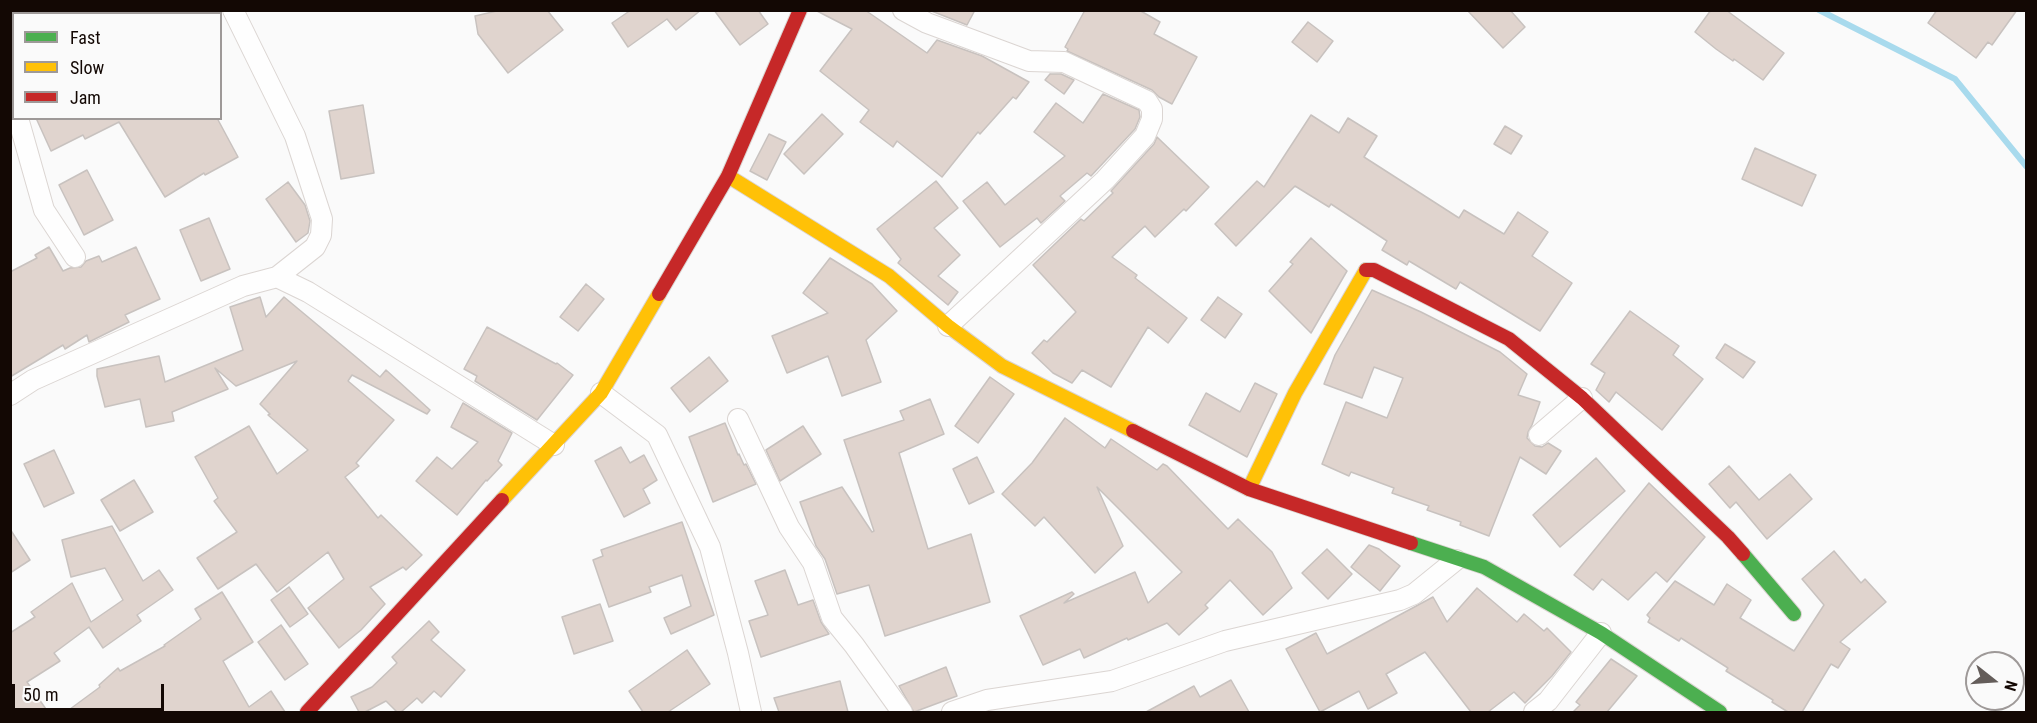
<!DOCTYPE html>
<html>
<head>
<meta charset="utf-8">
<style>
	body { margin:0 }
	#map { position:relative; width:2037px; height:723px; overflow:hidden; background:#fafafa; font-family:"Roboto Condensed",sans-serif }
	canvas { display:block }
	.frame { position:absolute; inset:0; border:12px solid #130804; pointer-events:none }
	.legend { position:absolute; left:12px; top:12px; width:210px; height:108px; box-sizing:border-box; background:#fafafa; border:2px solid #9e9998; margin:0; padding:8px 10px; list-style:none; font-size:18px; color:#130804 }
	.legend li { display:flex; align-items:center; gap:12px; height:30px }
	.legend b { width:30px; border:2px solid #9e9998 }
	.north { position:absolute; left:1965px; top:651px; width:60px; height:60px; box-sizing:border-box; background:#fafafa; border:2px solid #9e9998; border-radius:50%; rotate:107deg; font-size:16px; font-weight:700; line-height:24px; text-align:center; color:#130804 }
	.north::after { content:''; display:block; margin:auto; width:21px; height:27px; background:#645d5a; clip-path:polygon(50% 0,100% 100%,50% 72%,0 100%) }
	.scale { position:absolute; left:12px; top:684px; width:152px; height:27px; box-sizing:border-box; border:3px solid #130804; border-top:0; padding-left:8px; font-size:18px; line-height:21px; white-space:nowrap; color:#130804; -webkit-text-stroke:4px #fafafa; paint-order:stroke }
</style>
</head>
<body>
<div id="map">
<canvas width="2037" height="723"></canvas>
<div class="frame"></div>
<ul class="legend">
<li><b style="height:8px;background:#4caf50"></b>Fast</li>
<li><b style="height:8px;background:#ffc107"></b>Slow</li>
<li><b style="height:8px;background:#c62828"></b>Jam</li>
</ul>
<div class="north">N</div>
<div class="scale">50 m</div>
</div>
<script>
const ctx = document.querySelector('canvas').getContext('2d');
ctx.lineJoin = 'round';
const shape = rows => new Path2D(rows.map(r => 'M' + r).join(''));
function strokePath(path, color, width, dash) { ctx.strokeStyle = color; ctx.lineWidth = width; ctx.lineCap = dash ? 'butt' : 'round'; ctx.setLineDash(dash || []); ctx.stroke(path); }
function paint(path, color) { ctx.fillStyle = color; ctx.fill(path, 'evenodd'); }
strokePath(shape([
	[1819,10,1955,79,2026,166]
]), '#a8daed', 6);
const building = shape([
	[501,10,547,10,563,30,508,73,478,34,475,16,501,10],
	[631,10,701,10,676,30,667,19,628,47,612,23,631,10],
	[714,10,758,10,768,24,740,45,714,10],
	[815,10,865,10,927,53,937,40,982,56,1029,82,1016,99,1013,97,980,134,978,132,942,177,897,141,893,147,860,122,869,110,820,71,852,29,815,10],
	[929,10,975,10,967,25,929,10],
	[1085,10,1139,10,1160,22,1154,34,1197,57,1172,104,1159,97,1152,90,1067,51,1068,49,1065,47,1085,10],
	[1467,10,1510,10,1525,27,1503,48,1467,10],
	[1711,10,1726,10,1784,53,1763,80,1734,59,1733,61,1716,49,1695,32,1711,10],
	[1937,10,2017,10,1992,45,1988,42,1976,58,1928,23,1937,10],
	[1308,22,1333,41,1317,62,1292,42,1308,22],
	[1050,74,1061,74,1074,80,1064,94,1045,80,1050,74],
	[1103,94,1139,110,1140,117,1135,129,1091,176,1087,173,1060,196,1065,201,1041,223,1037,218,1000,247,963,201,987,182,1005,205,1065,156,1034,132,1056,103,1083,123,1103,94],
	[363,105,374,173,341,179,329,111,363,105],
	[822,114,843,134,804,174,784,154,822,114],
	[1311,115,1339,133,1348,118,1377,136,1364,157,1459,218,1464,210,1504,234,1518,212,1548,232,1532,256,1572,283,1540,331,1460,282,1456,289,1409,261,1407,265,1382,250,1387,241,1331,204,1329,207,1295,186,1236,246,1215,224,1257,181,1264,187,1311,115],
	[36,118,217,118,238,157,205,175,204,173,165,197,119,122,85,139,83,135,51,151,36,118],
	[1505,126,1522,136,1511,154,1494,144,1505,126],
	[769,134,786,142,767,180,750,171,769,134],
	[1157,137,1209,187,1186,211,1184,209,1155,237,1145,226,1112,257,1137,275,1135,278,1187,318,1168,343,1148,327,1111,387,1082,370,1072,383,1053,373,1032,353,1044,340,1047,342,1076,312,1033,265,1081,219,1084,221,1113,193,1111,191,1154,144,1157,137],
	[1755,148,1816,175,1802,206,1742,179,1755,148],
	[87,170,113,220,84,235,59,185,87,170],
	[936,181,958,208,934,228,960,255,938,276,958,292,948,305,898,263,901,259,877,229,936,181],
	[288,182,305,205,310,221,308,233,296,242,266,199,288,182],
	[209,218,230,269,201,281,180,230,209,218],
	[1311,238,1347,271,1311,333,1269,291,1293,264,1290,262,1311,238],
	[49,247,63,271,70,268,81,267,86,261,99,256,102,262,136,247,160,299,125,315,129,322,89,342,87,335,65,349,63,345,10,377,10,272,37,258,35,255,49,247],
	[830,258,872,284,897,311,866,340,881,382,842,396,828,356,787,373,772,336,828,313,803,293,830,258],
	[586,284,604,299,578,331,560,317,586,284],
	[1372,290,1421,312,1500,352,1527,374,1518,395,1540,402,1532,425,1528,432,1527,438,1535,446,1542,447,1548,443,1561,451,1546,474,1520,457,1489,536,1460,525,1461,522,1427,510,1429,506,1392,493,1394,488,1351,472,1349,476,1322,464,1346,402,1387,418,1403,378,1374,367,1362,398,1324,384,1335,355,1372,290],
	[260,297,266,317,284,297,380,377,386,370,430,410,427,414,352,375,348,381,394,420,356,463,359,466,345,477,378,518,381,515,422,555,406,570,403,567,370,587,385,604,361,630,339,648,308,608,344,579,328,552,277,592,256,564,218,589,197,558,237,532,214,501,218,498,195,457,249,426,277,474,308,450,268,415,270,414,260,404,297,361,236,386,215,368,228,389,172,412,174,421,146,427,140,399,105,407,97,376,97,369,159,356,165,382,243,350,230,307,260,297],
	[1218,297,1242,314,1225,338,1201,320,1218,297],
	[1630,311,1679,346,1673,355,1703,379,1662,430,1616,392,1609,402,1596,390,1605,373,1591,364,1630,311],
	[487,327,556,364,557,363,573,375,537,420,475,381,477,376,464,369,487,327],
	[1725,344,1755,362,1743,378,1716,358,1725,344],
	[709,357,728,381,690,412,671,388,709,357],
	[990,377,1014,394,978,443,955,426,990,377],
	[1255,383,1277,394,1247,457,1189,425,1206,393,1240,412,1255,383],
	[930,399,944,434,899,453,928,549,971,534,990,602,885,636,869,585,837,594,825,559,816,546,800,502,842,487,872,532,874,531,844,440,904,420,900,411,930,399],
	[463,403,512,433,498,461,502,465,487,481,486,480,457,515,416,481,437,457,452,469,478,442,451,427,463,403],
	[1065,418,1105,448,1111,439,1157,470,1163,464,1167,466,1228,529,1238,519,1272,552,1292,588,1263,615,1230,580,1205,605,1208,608,1179,635,1167,623,1128,640,1127,638,1084,658,1080,649,1043,665,1020,616,1072,592,1074,594,1064,603,1135,572,1148,603,1182,572,1097,487,1123,546,1095,573,1044,517,1035,526,1002,494,1032,463,1065,418],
	[725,423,738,455,739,454,744,465,746,464,756,484,713,502,689,437,725,423],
	[803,426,821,454,780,481,766,450,803,426],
	[621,447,630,463,644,455,657,480,643,489,650,503,624,517,595,461,621,447],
	[54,450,74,493,44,507,24,464,54,450],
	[977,457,994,492,969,504,953,469,977,457],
	[1596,458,1625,491,1560,547,1533,515,1596,458],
	[1729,466,1759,500,1790,474,1812,499,1767,539,1736,502,1730,508,1709,484,1729,466],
	[134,480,153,512,120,531,101,500,134,480],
	[1649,483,1705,537,1667,582,1656,572,1628,600,1602,579,1593,590,1574,575,1649,483],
	[682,522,714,615,671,634,664,618,691,606,682,575,649,587,651,592,609,607,593,560,603,556,601,550,682,522],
	[112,526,143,581,159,570,173,590,137,615,141,621,103,648,89,627,54,653,60,661,27,682,48,712,10,712,10,633,35,617,31,612,72,583,91,622,123,600,105,568,71,577,62,540,112,526],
	[10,529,30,560,10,573,10,529],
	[1369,545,1379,549,1400,566,1380,591,1351,567,1369,545],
	[1327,549,1352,574,1328,599,1302,573,1327,549],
	[1834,551,1861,583,1865,579,1886,602,1840,642,1850,649,1838,668,1831,664,1802,712,1788,712,1772,702,1773,700,1726,671,1728,668,1681,638,1679,641,1648,622,1650,618,1647,615,1675,581,1714,605,1727,584,1751,600,1740,618,1794,651,1824,605,1802,579,1834,551],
	[785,570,798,605,813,600,821,622,829,634,761,657,749,621,768,615,755,581,785,570],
	[289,587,308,614,290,627,271,600,289,587],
	[1477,588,1517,622,1524,614,1544,631,1547,628,1571,652,1552,676,1525,703,1514,692,1488,712,1471,712,1425,652,1386,674,1397,693,1368,709,1359,691,1320,712,1286,649,1316,633,1327,654,1433,597,1447,622,1477,588],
	[222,592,253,642,223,661,249,707,271,691,285,712,66,712,100,687,99,685,118,668,120,671,165,646,164,645,201,619,195,609,222,592],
	[600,604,613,641,574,654,562,617,600,604],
	[429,621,439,632,431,640,465,670,441,697,434,691,422,703,417,698,401,712,397,712,386,701,365,712,359,712,351,697,372,687,397,663,392,657,429,621],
	[281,625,308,664,285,680,258,642,281,625],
	[687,650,710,684,668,712,643,712,629,691,687,650],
	[1611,659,1637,676,1607,712,1573,712,1580,705,1576,702,1611,659],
	[946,667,957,696,914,712,899,686,946,667],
	[1231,680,1249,712,1146,712,1194,686,1200,697,1231,680],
	[840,681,848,712,779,712,774,698,840,681]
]);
paint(building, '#e0d4ce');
strokePath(building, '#c8c2bf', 1.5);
const street = shape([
	[903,10,927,23,1029,61,1064,62,1147,101,1152,109,1152,119,1145,136,1105,180,948,326],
	[10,93,14,104],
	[18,118,44,210,75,257],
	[277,277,308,292,554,445],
	[601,393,657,435,710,547,738,653,751,712],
	[10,395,33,380,243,286,277,277,315,247,321,235,322,219,295,136,233,10],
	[738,419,789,527,813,563,832,618,854,645,902,712],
	[1539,435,1582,398],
	[952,712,987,700,1112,681,1225,641,1400,600,1414,594,1456,560],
	[1534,712,1548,701,1601,633]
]);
const fast = shape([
	[1411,543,1484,567,1601,633,1720,712],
	[1743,554,1794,614]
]);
const slow = shape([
	[728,176,889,276,948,326,1002,366,1133,431],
	[1249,489,1295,393,1366,270],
	[502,500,601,393,659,294]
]);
const jam = shape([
	[1366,270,1374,270,1509,339,1582,398,1728,537,1743,554],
	[659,294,728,176,800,10],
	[1133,431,1249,489,1411,543],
	[307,712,502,500]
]);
strokePath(street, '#dbd5d2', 22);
strokePath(fast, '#dbd5d2', 16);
strokePath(slow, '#dbd5d2', 16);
strokePath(jam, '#dbd5d2', 16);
strokePath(street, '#fefefe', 20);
strokePath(fast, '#4caf50', 14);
strokePath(slow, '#ffc107', 14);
strokePath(jam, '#c62828', 14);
</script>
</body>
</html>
